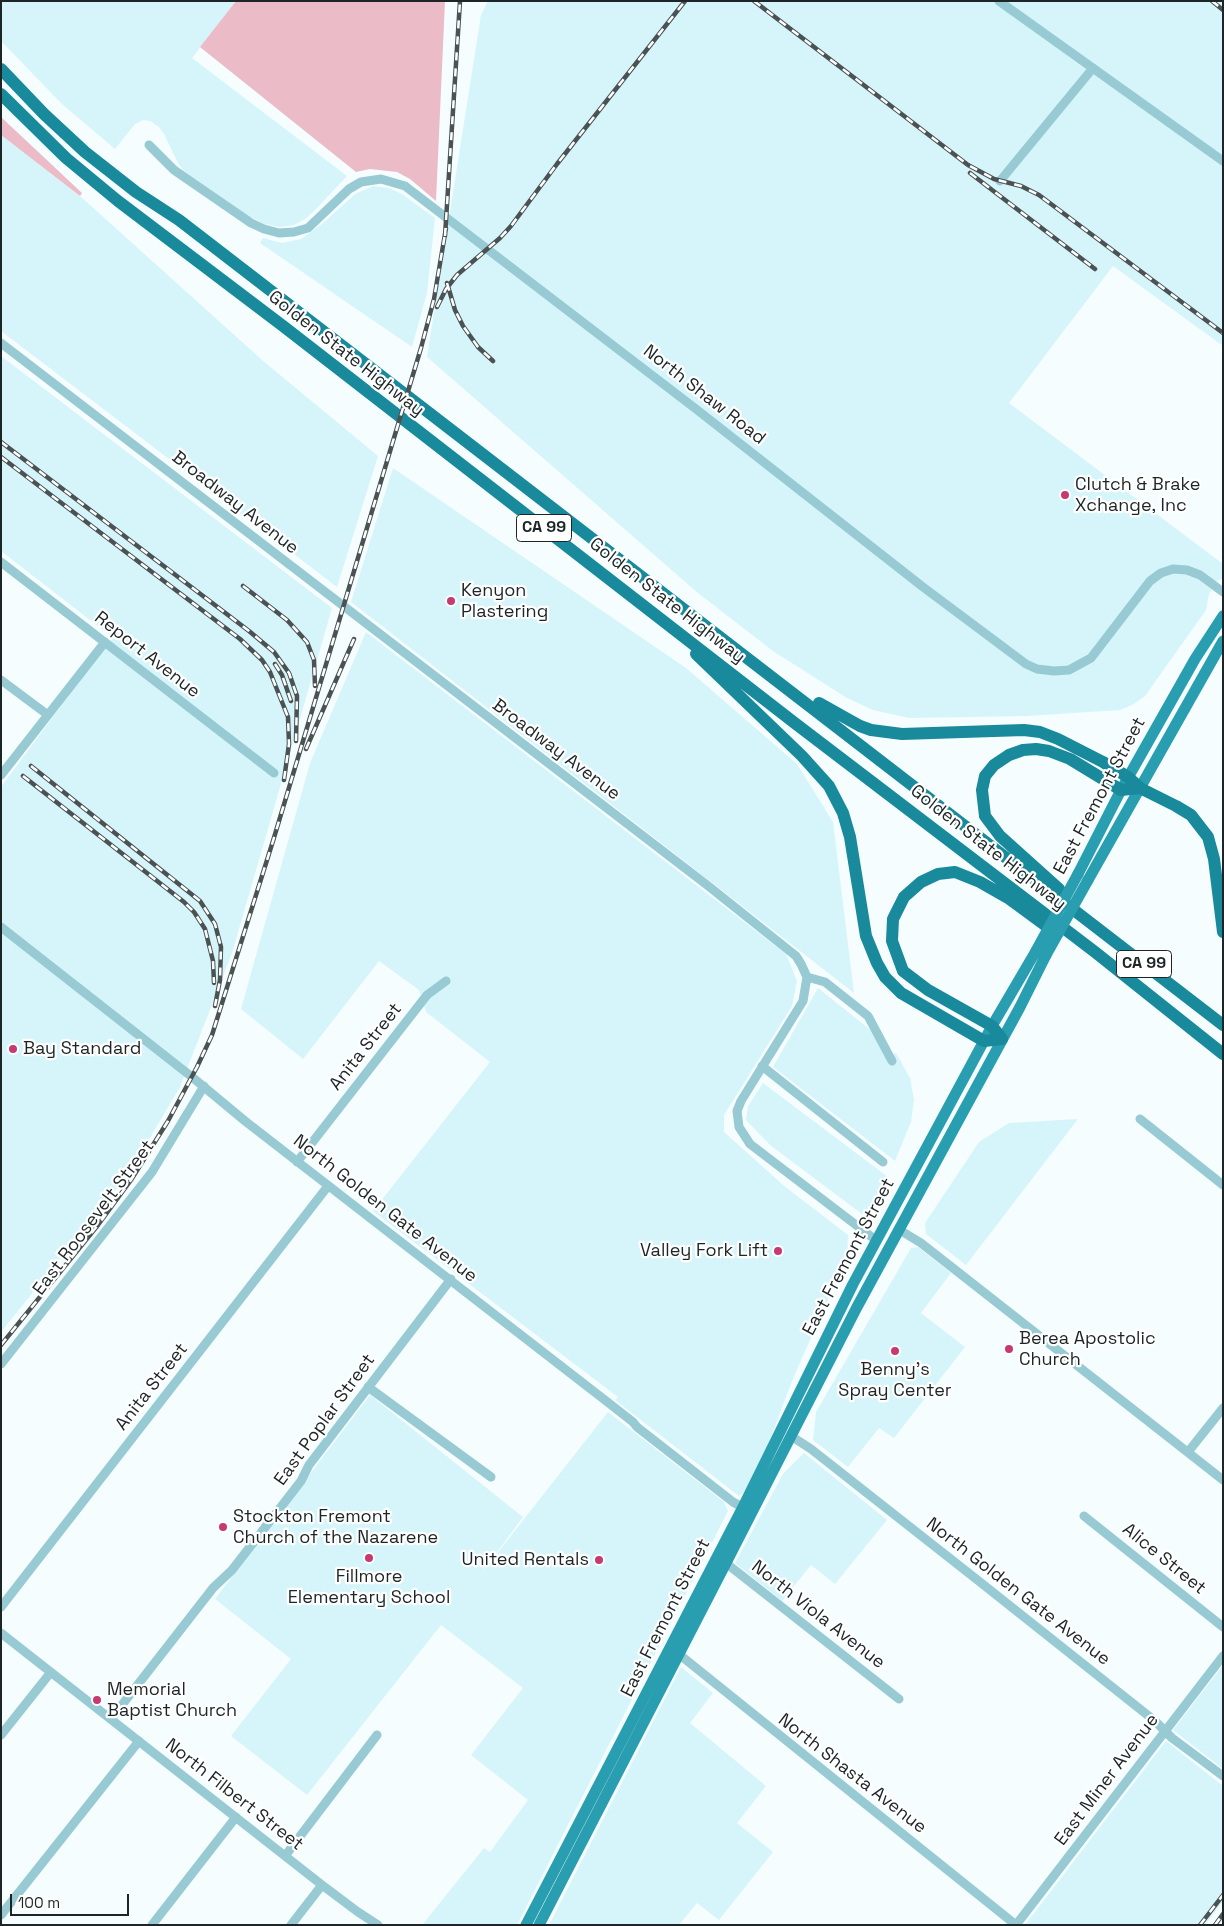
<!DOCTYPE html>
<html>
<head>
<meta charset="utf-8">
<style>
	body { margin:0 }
	#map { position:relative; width:1224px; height:1926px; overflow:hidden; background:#f5fdff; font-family:"Space Grotesk",sans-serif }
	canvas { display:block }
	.frame { position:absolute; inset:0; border:2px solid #1d2526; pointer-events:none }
	.scale { position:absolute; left:10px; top:1894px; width:119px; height:22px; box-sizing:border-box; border:2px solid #1d2526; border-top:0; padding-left:6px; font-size:15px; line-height:18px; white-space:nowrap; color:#1d2526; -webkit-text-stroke:4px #fff; paint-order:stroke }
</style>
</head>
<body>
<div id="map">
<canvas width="1224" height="1926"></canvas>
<div class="frame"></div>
<div class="scale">100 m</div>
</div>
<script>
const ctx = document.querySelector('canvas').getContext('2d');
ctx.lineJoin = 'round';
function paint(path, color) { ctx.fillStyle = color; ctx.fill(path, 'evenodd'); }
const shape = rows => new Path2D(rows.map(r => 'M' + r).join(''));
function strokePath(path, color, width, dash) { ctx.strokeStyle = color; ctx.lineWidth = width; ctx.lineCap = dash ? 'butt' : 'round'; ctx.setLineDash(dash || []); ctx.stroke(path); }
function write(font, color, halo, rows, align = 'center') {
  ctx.font = font + ' "Space Grotesk",sans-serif'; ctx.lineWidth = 4.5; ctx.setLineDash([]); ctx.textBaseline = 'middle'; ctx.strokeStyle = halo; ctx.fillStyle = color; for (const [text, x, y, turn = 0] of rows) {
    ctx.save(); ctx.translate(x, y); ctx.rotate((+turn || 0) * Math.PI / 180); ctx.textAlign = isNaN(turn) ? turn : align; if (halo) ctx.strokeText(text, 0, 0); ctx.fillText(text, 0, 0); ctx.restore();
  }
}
paint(shape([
	[1,1,236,1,192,58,347,176,316,209,305,219,294,225,280,227,265,224,248,216,184,171,178,163,164,134,159,127,150,121,143,120,135,124,115,149,62,104,1,41],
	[488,1,1223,1,1223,346,1113,266,1009,403,1223,564,1223,579,1218,580,1209,594,1206,610,1145,696,1132,705,1120,710,1027,716,909,718,873,710,847,698,773,651,698,593,427,357,481,15],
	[1,135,80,196,262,360,378,456,337,587,1,331],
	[373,186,389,188,402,194,435,218,427,293,412,347,260,243,263,238,282,243,301,239,322,224,355,194],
	[1,356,332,608,232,953,180,1087,129,1173,1,1332,1,787,112,637,1,551],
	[393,468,686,668,797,764,833,822,854,993,351,602],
	[366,632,786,954,797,981,792,1006,724,1115,724,1132,783,1185,848,1235,847,1256,792,1381,762,1461,749,1488,739,1496,615,1400,618,1397,373,1211,490,1062,426,1012,419,990,379,961,303,1059,241,1009,310,763],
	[818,988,873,1032,886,1058,896,1053,910,1078,914,1100,911,1122,895,1161,773,1067],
	[763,1083,888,1177,873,1211,862,1214,770,1145,746,1120,748,1106],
	[1078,1119,966,1265,926,1234,925,1223,979,1142,1009,1123],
	[918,1247,951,1273,921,1313,965,1347,894,1438,879,1428,848,1467,813,1440,816,1412,911,1248],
	[370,1395,523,1517,477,1579,608,1412,724,1502,728,1511,517,1925,422,1925,484,1848,490,1852,528,1800,471,1755,523,1688,441,1625,307,1795,231,1736,291,1659,215,1599],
	[804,1453,887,1520,835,1584,811,1565,782,1601,735,1563,783,1474],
	[1223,1665,1223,1769,1173,1730],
	[681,1667,713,1693,690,1723,766,1786,737,1823,773,1852,719,1920,697,1903,679,1925,549,1925],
	[1166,1741,1223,1786,1223,1901,1205,1925,1025,1925]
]), '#d6f5fb');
paint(shape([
	[236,1,445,1,436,201,410,179,397,172,370,169,356,172,200,47],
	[1,117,82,193,80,196,1,135]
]), '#ecbbc8');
strokePath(shape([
	[999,1,1223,161],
	[149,145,174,170,251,223,264,229,279,233,294,232,308,228,349,189,361,182,381,179,405,186,696,409,923,587,1026,664,1037,669,1054,671,1069,670,1091,658,1150,581,1161,573,1173,569,1187,570,1200,575,1223,592],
	[1000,181,1093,68],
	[1,343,707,885,796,956,801,964,807,977,803,1001,741,1101,737,1111,739,1127,750,1144,877,1241],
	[1,562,274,773],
	[1,680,48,715],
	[1,775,105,642],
	[1,927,192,1077,245,1121,610,1404,633,1422,637,1427,733,1502,747,1510],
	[807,977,825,982,868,1016,892,1061],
	[762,1066,883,1162],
	[1140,1119,1223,1185],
	[297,1162,427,995,446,981],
	[898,1229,921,1243,1223,1480],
	[1,1364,152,1172,204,1086],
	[368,1387,491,1477],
	[791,1436,811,1449,980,1582,1155,1721,1172,1738,1223,1776],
	[1188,1452,1223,1408],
	[1084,1516,1223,1627],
	[722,1560,899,1699],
	[1,1607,328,1186],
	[1,1633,322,1885,358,1912,378,1925],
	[675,1651,1016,1925],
	[111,1719,213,1588,232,1570,301,1481,309,1465,451,1279],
	[1,1735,51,1672],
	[285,1856,377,1735],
	[1,1915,139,1741],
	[152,1925,236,1817],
	[291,1925,322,1885],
	[1016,1925,1223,1656]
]), '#97cad3', 9);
strokePath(shape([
	[1078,874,1121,790,1195,659,1223,616],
	[1088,880,1223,641],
	[526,1925,743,1507,853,1284,992,1026,1036,951],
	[539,1925,726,1563,857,1307,1020,1007,1046,955]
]), '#289eb0', 11);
strokePath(shape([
	[1,69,44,114,85,152,136,192,179,220,1223,1025],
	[1,94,66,158,118,201,283,326,796,724,1095,952,1223,1054],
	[696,654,802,756,829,786,843,813,850,837,866,936,877,963,885,977,901,993,984,1041,1002,1039],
	[819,703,860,726,871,730,902,734,1024,730,1040,732,1058,739,1103,762,1128,777,1140,788,1176,806,1191,815,1208,837,1214,859,1223,932],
	[1061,894,1059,889,1000,836,985,816,982,790,985,776,994,765,1009,755,1023,750,1036,749,1049,751,1070,759,1121,790,1140,788],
	[1002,1039,992,1026,928,990,903,971,892,941,893,919,904,897,921,882,938,874,955,872,980,882,1008,898,1057,934]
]), '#188a9b', 12);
const rail = shape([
	[754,1,968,165,994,179,1021,186,1039,195,1223,333],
	[1212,1,1223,10],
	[970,173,1095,269],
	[445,236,460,1],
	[447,283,455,310,463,326,478,347,493,361],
	[437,307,446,289,457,275,500,238,511,226,557,164,685,1],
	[1,442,249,631,274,652,289,673,297,696,296,741],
	[1,457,240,639,262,660,270,672,288,717,289,744,284,780],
	[243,586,287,620,307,642,314,660,315,686],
	[275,664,282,675,291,701],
	[306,749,354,639],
	[31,766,200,901,215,924,221,947,220,980,215,1006],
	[23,776,184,902,194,912,205,929,213,961,214,983],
	[1,1345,98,1225,131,1180,168,1121,197,1067,212,1035,273,841,421,348,434,299,446,228],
	[1200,1925,1223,1895],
	[1215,1925,1223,1914]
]);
strokePath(rail, '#4a5253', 4.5);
strokePath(rail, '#fff', 2.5, [8]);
strokePath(shape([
	[1036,951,1078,874],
	[1046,955,1088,880]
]), '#289eb0', 11);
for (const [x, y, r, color] of [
	[1065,495,5,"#c53a71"],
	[451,601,5,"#c53a71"],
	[13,1049,5,"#c53a71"],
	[778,1251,5,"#c53a71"],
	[1009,1349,5,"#c53a71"],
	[895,1351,5,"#c53a71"],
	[223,1527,5,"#c53a71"],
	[369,1558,5,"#c53a71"],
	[599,1560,5,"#c53a71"],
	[97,1700,5,"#c53a71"]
]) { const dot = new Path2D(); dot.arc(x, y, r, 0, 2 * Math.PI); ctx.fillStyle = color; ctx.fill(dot); strokePath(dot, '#fff', 2); }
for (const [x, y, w] of [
	[544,528,55],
	[1144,964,55]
]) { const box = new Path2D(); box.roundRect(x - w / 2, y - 13.5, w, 27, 4); ctx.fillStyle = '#fff'; ctx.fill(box); strokePath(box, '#1d2526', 1); }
write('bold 16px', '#1d2526', null, [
	["CA 99",544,528],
	["CA 99",1144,964]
]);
write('18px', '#1d2526', '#fff', [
	["Golden State Highway",346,354,38],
	["North Shaw Road",704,395,38],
	["Broadway Avenue",235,503,38],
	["Golden State Highway",667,601,38],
	["Report Avenue",147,655,38],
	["Broadway Avenue",556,750,37],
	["East Fremont Street",1100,796,-62],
	["Golden State Highway",988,848,38],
	["Anita Street",366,1047,-52],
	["North Golden Gate Avenue",385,1209,38],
	["East Roosevelt Street",94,1218,-53],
	["East Fremont Street",849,1257,-62],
	["Anita Street",152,1387,-52],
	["East Poplar Street",325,1420,-54],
	["Alice Street",1164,1559,39],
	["North Golden Gate Avenue",1018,1592,38],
	["North Viola Avenue",818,1615,38],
	["East Fremont Street",666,1618,-63],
	["North Shasta Avenue",852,1774,38],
	["East Miner Avenue",1107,1780,-53],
	["North Filbert Street",234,1795,38]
]);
write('18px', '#1d2526', '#fff', [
	["Clutch & Brake",1075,485],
	["Xchange, Inc",1075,506],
	["Kenyon",461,591],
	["Plastering",461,612],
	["Bay Standard",23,1049],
	["Valley Fork Lift",768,1251,"right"],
	["Berea Apostolic",1019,1339],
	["Church",1019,1360],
	["Benny's",895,1370,"center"],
	["Spray Center",895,1391,"center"],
	["Stockton Fremont",233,1517],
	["Church of the Nazarene",233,1538],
	["United Rentals",589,1560,"right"],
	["Fillmore",369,1577,"center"],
	["Elementary School",369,1598,"center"],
	["Memorial",107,1690],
	["Baptist Church",107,1711]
], 'left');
</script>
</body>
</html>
